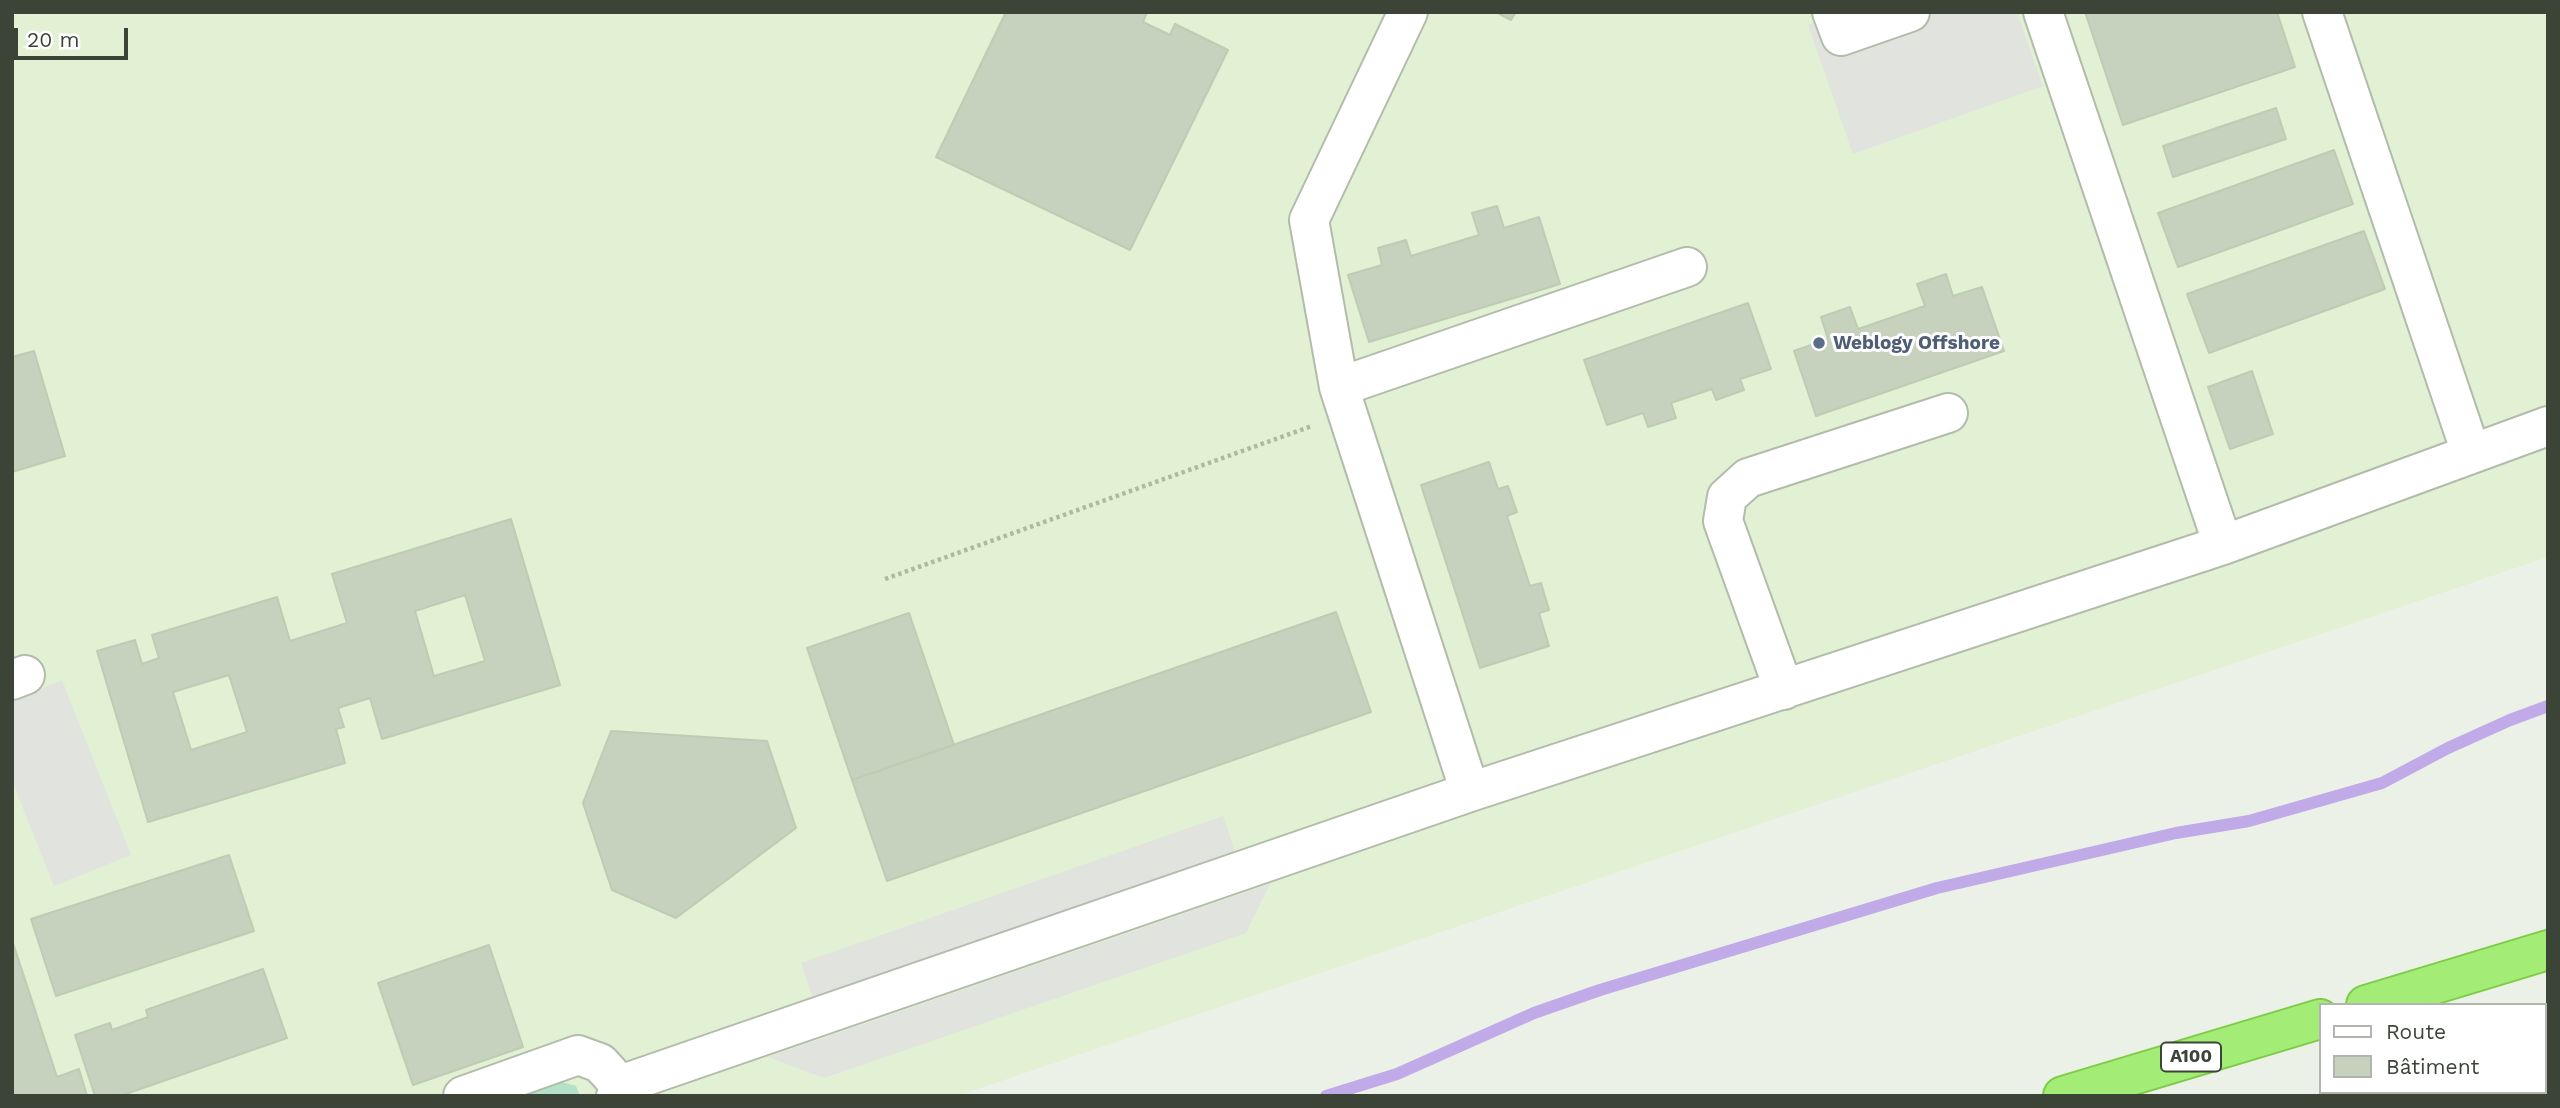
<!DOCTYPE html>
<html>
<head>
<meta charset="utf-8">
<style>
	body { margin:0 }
	#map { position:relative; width:2560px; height:1108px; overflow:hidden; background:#ebf1e7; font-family:"Work Sans",sans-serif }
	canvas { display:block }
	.frame { position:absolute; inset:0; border:14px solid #3c4437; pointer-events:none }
	.legend { position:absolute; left:2319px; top:1003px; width:228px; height:91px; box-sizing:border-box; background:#fff; border:2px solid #b1b4af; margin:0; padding:9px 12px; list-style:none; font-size:21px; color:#3c4437 }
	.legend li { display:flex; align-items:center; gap:14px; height:35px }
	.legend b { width:35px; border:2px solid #b1b4af }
	.scale { position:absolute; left:14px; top:28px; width:114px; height:32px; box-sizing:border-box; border:4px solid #3c4437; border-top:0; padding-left:9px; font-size:21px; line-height:24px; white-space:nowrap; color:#3c4437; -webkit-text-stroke:5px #fff; paint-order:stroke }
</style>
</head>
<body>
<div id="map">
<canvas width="2560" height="1108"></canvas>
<div class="frame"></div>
<ul class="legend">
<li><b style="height:9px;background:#fff"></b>Route</li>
<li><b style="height:19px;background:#c7d2be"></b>Bâtiment</li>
</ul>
<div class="scale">20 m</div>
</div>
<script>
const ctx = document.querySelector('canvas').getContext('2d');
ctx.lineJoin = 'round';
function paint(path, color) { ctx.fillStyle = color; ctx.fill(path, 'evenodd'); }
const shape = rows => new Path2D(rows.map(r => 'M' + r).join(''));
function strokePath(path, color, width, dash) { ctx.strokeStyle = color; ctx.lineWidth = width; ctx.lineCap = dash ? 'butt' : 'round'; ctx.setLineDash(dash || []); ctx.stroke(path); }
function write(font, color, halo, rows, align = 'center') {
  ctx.font = font + ' "Work Sans",sans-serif'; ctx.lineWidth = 6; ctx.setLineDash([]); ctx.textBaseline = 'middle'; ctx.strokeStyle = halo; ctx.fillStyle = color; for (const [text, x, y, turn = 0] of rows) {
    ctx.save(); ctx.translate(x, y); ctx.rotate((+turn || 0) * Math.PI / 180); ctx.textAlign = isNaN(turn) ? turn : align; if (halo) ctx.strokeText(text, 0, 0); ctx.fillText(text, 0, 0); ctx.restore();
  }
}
paint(shape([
	[12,12,2548,12,2548,557,957,1096,12,1096]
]), '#e2f1d4');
paint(shape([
	[555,1080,576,1086,580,1096,508,1096]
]), '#b4e1c7');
paint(shape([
	[1844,12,2017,12,2043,86,1853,154,1808,25],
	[62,680,131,855,54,886,12,781,12,701],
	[1223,816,1236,854,814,1002,801,963],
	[1270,884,1246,933,824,1078,768,1057]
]), '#e1e3de');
strokePath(shape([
	[1326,1096,1397,1074,1534,1013,1600,990,1937,888,2176,833,2249,821,2382,783,2448,748,2510,720,2548,706]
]), '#c0aae7', 12);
const building = shape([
	[1006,12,1147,12,1143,22,1170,35,1175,24,1228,50,1130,250,936,157,1006,12],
	[1496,12,1516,12,1511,20,1496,12],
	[2085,12,2277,12,2295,67,2123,125,2085,12],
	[2276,108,2286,139,2173,177,2163,146,2276,108],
	[2334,150,2353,204,2178,267,2158,213,2334,150],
	[1497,206,1504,228,1539,217,1560,284,1369,342,1348,275,1382,265,1378,248,1406,240,1411,256,1479,235,1472,213,1497,206],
	[2364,231,2385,289,2209,353,2187,294,2364,231],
	[1946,274,1953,296,1982,287,2004,351,1816,416,1794,351,1828,339,1821,317,1850,307,1858,329,1925,306,1917,284,1946,274],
	[1748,303,1771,369,1740,379,1744,390,1716,400,1712,389,1671,403,1676,418,1648,427,1643,413,1607,425,1584,360,1748,303],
	[34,351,65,456,12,472,12,357,34,351],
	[2252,371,2273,434,2230,449,2208,387,2252,371],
	[1489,462,1498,489,1508,486,1517,512,1507,516,1530,586,1541,583,1549,610,1539,613,1549,646,1480,668,1421,485,1489,462],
	[511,519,560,685,382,739,370,698,338,708,344,727,336,729,345,763,148,822,97,651,135,640,142,664,159,658,152,635,277,597,290,641,347,623,332,574,511,519],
	[465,595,485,661,434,676,415,611,465,595],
	[229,675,247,732,191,750,173,692,229,675],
	[1336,612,1371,712,887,881,852,780,1336,612],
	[909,613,954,745,852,780,807,648,909,613],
	[611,731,767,741,796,828,676,918,612,890,583,803,611,731],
	[229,855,254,931,56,996,31,919,229,855],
	[12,940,57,1077,79,1069,87,1096,12,1096,12,940],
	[489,945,523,1047,413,1085,378,983,489,945],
	[263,969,287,1038,120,1096,95,1096,75,1035,110,1023,112,1030,148,1017,146,1010,263,969]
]);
paint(building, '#c7d2be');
strokePath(building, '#bdccb2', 2);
const minor = shape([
	[1408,12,1309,220,1339,387,1470,792],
	[1832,12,1841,36,1910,12],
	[2043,12,2223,545],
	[2322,12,2471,453],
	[1339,387,1687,267],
	[12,680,25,675],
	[1784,690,1723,521,1727,497,1748,478,1948,413],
	[463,1096,578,1055,600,1063,620,1085],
	[616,1096,620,1085,1470,792,2223,545,2548,426]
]);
const highway = shape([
	[2366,1005,2548,950],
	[2544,1075,2548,1074],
	[2063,1096,2320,1019],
	[2476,1096,2488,1092]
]);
strokePath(minor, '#b2bcab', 42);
strokePath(highway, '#7ecb48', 42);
strokePath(shape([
	[885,579,1312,426]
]), '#aabc9e', 4.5, [3.5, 3.5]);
strokePath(minor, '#fff', 38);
strokePath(highway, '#a3ed76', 38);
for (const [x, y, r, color] of [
	[1819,343,7,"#5c6f8a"]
]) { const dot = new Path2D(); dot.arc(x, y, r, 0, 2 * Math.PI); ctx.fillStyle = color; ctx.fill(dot); strokePath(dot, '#fff', 2.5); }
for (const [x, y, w] of [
	[2191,1057,60]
]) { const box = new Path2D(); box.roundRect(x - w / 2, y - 14.5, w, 29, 5); ctx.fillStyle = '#fff'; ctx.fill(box); strokePath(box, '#3c4437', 2); }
write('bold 18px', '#3c4437', null, [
	["A100",2191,1057]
]);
write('bold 19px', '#4e5e75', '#fff', [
	["Weblogy Offshore",1833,343]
], 'left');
</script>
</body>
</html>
